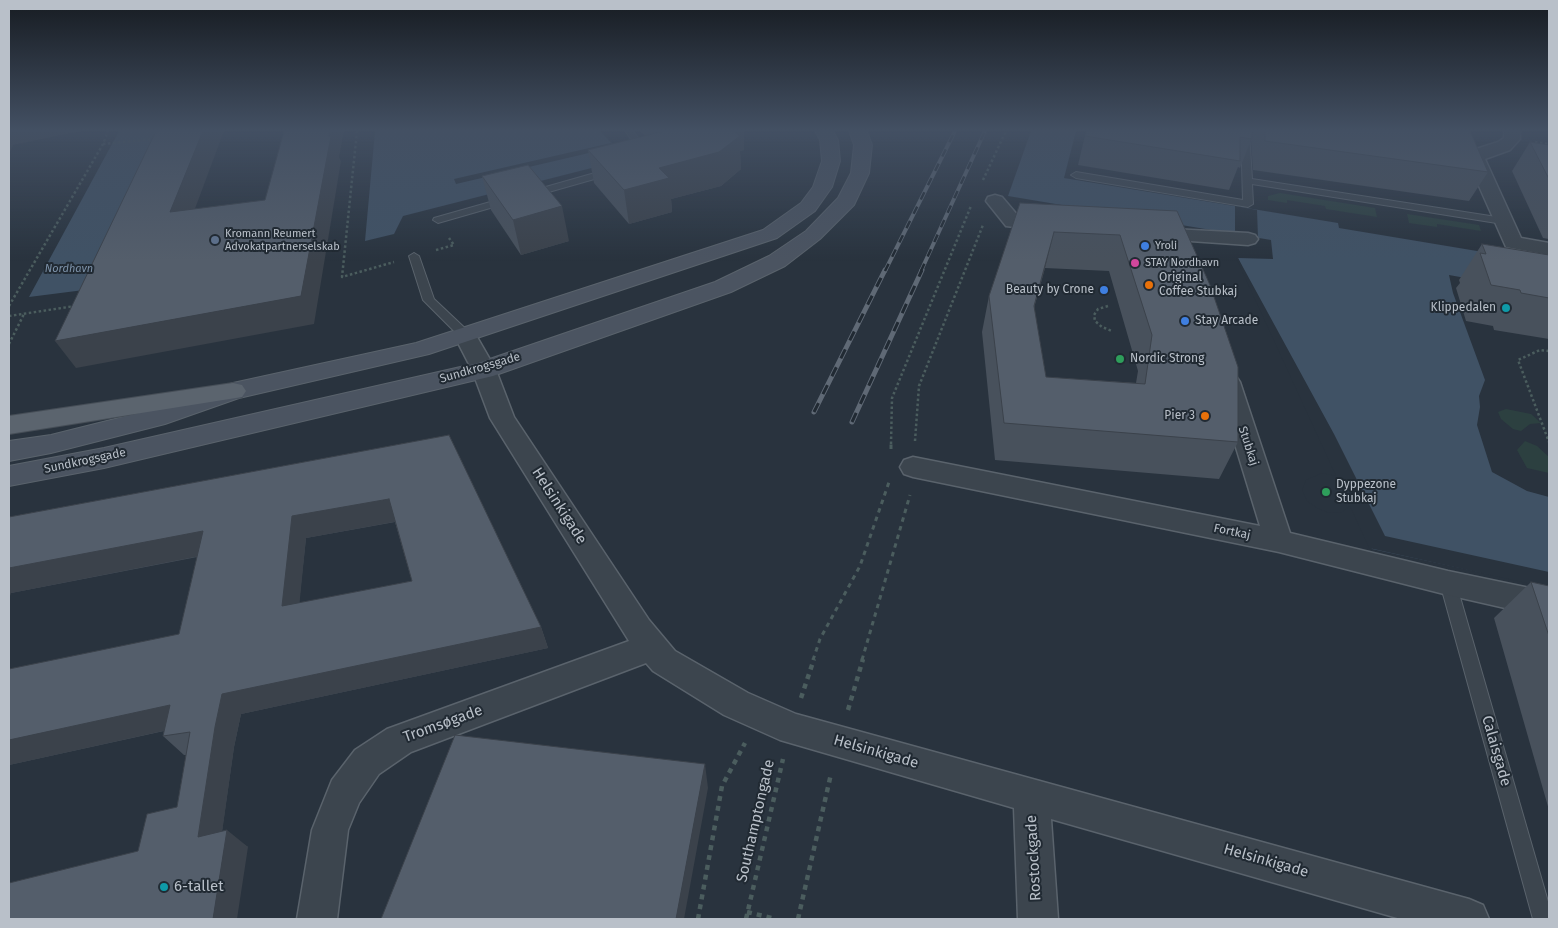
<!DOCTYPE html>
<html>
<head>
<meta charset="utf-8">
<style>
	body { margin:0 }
	#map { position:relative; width:1558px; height:928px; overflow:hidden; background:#29333e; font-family:"Fira Sans",sans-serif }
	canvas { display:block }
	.frame { position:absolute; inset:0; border:10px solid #b9c0c9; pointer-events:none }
</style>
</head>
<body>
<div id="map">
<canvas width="1558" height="928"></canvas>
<div class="frame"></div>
</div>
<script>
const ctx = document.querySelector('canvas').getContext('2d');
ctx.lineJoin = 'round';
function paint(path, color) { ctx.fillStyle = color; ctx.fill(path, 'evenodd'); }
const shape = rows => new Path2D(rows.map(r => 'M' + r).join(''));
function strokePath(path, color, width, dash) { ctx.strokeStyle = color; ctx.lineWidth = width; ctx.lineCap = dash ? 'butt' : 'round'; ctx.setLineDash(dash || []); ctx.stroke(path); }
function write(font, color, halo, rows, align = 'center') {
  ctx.font = font + ' "Fira Sans",sans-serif'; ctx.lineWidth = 4; ctx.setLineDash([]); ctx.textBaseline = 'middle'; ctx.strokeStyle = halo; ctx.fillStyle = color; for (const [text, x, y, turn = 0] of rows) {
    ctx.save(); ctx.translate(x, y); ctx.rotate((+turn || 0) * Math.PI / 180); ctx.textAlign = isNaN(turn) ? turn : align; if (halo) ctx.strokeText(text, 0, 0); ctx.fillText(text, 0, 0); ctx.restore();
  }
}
paint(shape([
	[1280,193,1375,208,1377,217,1326,209,1325,206,1287,200,1287,203,1268,200,1268,196],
	[1407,214,1479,225,1481,231,1437,224,1437,227,1409,223],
	[1506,409,1531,414,1541,423,1530,424,1521,431,1513,429,1501,419,1498,412],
	[1525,441,1537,446,1549,457,1549,473,1527,468,1517,450]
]), '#2c4040');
paint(shape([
	[119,131,159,131,84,290,29,297],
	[375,131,600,131,627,159,403,216,394,234,365,241],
	[1031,131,1076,131,1064,178,1338,223,1339,228,1549,263,1549,293,1449,275,1453,293,1485,380,1479,396,1480,407,1477,425,1492,472,1527,491,1549,497,1549,587,1372,549,1238,258,1273,259,1271,240,1008,196]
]), '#405265');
paint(shape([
	[611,143,613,146,606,149,456,184,454,179],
	[1235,206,1257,210,1258,238,1235,234],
	[1236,258,1238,258,1334,434,1385,536,1549,572,1549,588,1369,548,1350,506,1342,512,1329,513,1317,508,1307,501,1302,490,1306,480,1322,473,1336,476]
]), '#29333e');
const lane = shape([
	[625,131,633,131,649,152,648,154,642,154,625,131],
	[1241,131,1249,131,1252,179,1503,218,1508,221,1503,224,1252,184,1253,204,1248,207,1076,178,1071,175,1076,172,1243,200,1241,131],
	[609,169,614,172,612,174,531,197,526,194,528,192,609,169],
	[508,197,513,200,511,202,438,223,433,220,434,218,508,197],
	[414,253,419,256,434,299,469,332,471,335,469,338,461,338,423,300,409,256,414,253],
	[1448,577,1454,579,1456,583,1549,905,1549,919,1533,919,1440,583,1442,579,1448,577]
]);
const street = shape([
	[1504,131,1520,131,1520,139,1510,150,1485,159,1521,238,1549,243,1549,255,1506,247,1467,159,1473,150,1498,142,1504,138,1504,131],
	[995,195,1002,197,1019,217,1048,219,1055,221,1058,225,1055,229,1048,231,1006,226,986,201,988,197,995,195],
	[1154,228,1248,233,1255,235,1258,239,1255,243,1248,245,1147,238,1144,234,1147,230,1154,228],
	[465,328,473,330,496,370,514,417,649,620,675,651,748,693,796,714,1469,899,1483,905,1489,919,1401,919,1051,819,1058,919,1018,919,1014,808,780,740,724,715,653,671,646,663,411,752,379,774,359,803,348,830,337,919,297,919,312,830,332,780,355,750,387,729,629,641,490,418,472,370,454,335,457,330,465,328],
	[1228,374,1236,376,1240,382,1290,533,1448,571,1549,592,1549,618,1448,595,1279,552,913,477,904,474,900,467,904,460,913,457,1260,526,1216,382,1220,376,1228,374]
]);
const secondary = shape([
	[815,131,833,131,838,140,840,161,832,187,815,211,777,238,429,354,239,398,165,424,51,453,9,461,9,441,51,435,159,408,233,383,416,343,763,230,801,203,813,187,822,161,820,140,815,131],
	[849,131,867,131,872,145,869,173,854,205,820,239,785,266,731,292,493,376,104,468,9,486,9,466,104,448,478,363,715,282,769,256,806,231,838,198,851,173,854,145,849,131]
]);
const primary = shape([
	[233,383,242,385,246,391,242,397,9,434,9,416,233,383]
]);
strokePath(lane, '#5a636c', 2);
strokePath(street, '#5a636c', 3);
strokePath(secondary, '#5a636c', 2);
strokePath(primary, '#464e57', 2);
strokePath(shape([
	[357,131,342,277,394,262],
	[1535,142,1549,144],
	[103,144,154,139],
	[983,180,1006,131],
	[436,250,454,245,449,238],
	[9,306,103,144,108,131],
	[1108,306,1098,309,1094,315,1095,321,1102,327,1112,331],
	[9,316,75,306],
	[9,344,24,314],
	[1549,351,1540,350,1518,360,1549,442],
	[915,441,919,386,983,225],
	[891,444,892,398,971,206]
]), '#4b5d5e', 2.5, [2.5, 2.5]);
strokePath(shape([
	[891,449,891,443],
	[813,660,820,639,860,566,889,482],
	[862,660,910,495]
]), '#4b5d5e', 3, [4.5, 4.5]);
strokePath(shape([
	[801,698,814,659],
	[848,710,863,659],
	[747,912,776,919],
	[698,919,722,786,745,743],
	[746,919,783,759],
	[798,919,831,774]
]), '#4b5d5e', 4.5, [5, 5]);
paint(lane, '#3c454e');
paint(street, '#3c454e');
paint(secondary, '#4b5461');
paint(primary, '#5b646e');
const railFar1 = shape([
	[885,271,955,131],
	[921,271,985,131]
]);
const rail = shape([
	[814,412,885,270],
	[852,422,922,270]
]);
strokePath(railFar1, '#5f6975', 4);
strokePath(rail, '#5f6975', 5);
strokePath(railFar1, '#212a33', 2.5, [8]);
strokePath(rail, '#212a33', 3, [10]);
paint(shape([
	[640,131,744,131,744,150,740,151,741,169,721,186,671,199,672,212,629,224,594,183,588,150,645,136],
	[1086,131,1470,131,1488,172,1469,201,1253,170,1251,140,1240,168,1238,167,1229,190,1078,165],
	[1530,142,1549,145,1549,239,1543,238,1512,171],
	[482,176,569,241,521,255,491,210],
	[1020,203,1177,211,1238,442,1219,479,995,460,982,332,989,296],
	[1045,268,1109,271,1138,371,1136,383,1046,377,1034,308],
	[1482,244,1549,255,1549,339,1494,330,1493,326,1466,321,1456,288,1460,283,1459,280],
	[449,435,541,627,548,648,241,714,234,747,222,831,248,847,138,851,177,807,186,755,184,755,163,736,164,731,9,765,179,634,197,557,11,593,9,517],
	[395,522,412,581,299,603,306,538],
	[1531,582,1549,586,1549,810,1494,618]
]), '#48515c');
paint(shape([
	[9,131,82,131,13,145,9,154],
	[203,131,224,131,184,238,170,212],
	[330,131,344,131,339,157,341,161,314,324,76,368,55,341,301,296],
	[724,131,744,131,744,150,740,151,741,169,721,186,671,199,672,212,629,224,624,190,659,168],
	[562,206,569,241,521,255,513,220],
	[1054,232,1045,268,1024,343],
	[389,499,399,521,306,538,297,628,282,606,292,516],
	[203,531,220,552,11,593,9,599,9,568],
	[541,627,548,648,241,714,234,747,219,854,198,837,215,727,222,694],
	[170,705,190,725,9,765,9,740],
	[705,764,708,788,684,919,676,919],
	[227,830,248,847,237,919,213,919]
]), '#3b424b');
const building = shape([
	[156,131,203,131,170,212,265,200,284,131,330,131,329,136,331,136,301,296,55,341,156,131],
	[664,131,734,131,740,136,719,152,659,168,669,178,624,190,588,150,664,131],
	[1087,131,1252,131,1252,139,1240,137,1240,161,1085,136,1087,131],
	[1265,131,1470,131,1488,172,1265,141,1265,131],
	[1530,142,1549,145,1549,179,1530,142],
	[528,165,562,206,513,220,482,176,528,165],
	[1020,203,1177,211,1210,285,1238,367,1238,442,1004,423,989,296,1020,203],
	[1054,232,1120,235,1152,335,1145,384,1046,377,1034,306,1054,232],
	[1482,244,1549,255,1549,298,1521,293,1520,290,1491,285,1480,253,1486,254,1482,244],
	[449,435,541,627,222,694,215,727,198,837,227,830,213,919,9,919,9,883,138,851,147,814,177,807,190,732,163,736,170,705,9,740,9,669,179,634,203,531,9,568,9,517,449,435],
	[389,499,412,581,282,606,292,516,389,499],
	[1531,582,1549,586,1549,636,1531,582],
	[455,735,705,764,676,919,381,919,455,735]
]);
paint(building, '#545e6b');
strokePath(building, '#3b424b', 1);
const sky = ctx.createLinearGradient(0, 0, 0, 261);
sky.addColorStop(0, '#171c22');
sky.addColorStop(0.5, '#435063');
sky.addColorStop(1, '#43506300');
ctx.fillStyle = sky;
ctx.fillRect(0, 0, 1558, 261);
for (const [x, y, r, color] of [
	[215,240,5,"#5c6f8a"],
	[1145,246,5,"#3f7fe0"],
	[1135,263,5,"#d1479c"],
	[1149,285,5,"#e8710a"],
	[1104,290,5,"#3f7fe0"],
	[1506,308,5,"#0f9aa8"],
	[1185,321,5,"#3f7fe0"],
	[1120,359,5,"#2e9e5b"],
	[1205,416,5,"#e8710a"],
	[1326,492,5,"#2e9e5b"],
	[164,887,5,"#0f9aa8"]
]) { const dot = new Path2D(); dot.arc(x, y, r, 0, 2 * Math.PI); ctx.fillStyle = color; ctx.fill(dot); strokePath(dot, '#212a33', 2); }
write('11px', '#b9c0c9', '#212a33', [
	["Kromann Reumert",225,234],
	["Advokatpartnerselskab",225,247],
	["Yroli",1155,246],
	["STAY Nordhavn",1145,263]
], 'left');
write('italic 11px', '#7d92a9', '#212a33', [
	["Nordhavn",69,269]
]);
write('12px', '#b9c0c9', '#212a33', [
	["Original",1159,278],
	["Coffee Stubkaj",1159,292],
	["Beauty by Crone",1094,290,"right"],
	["Klippedalen",1496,308,"right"],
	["Stay Arcade",1195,321],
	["Nordic Strong",1130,359],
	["Pier 3",1195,416,"right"],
	["Dyppezone",1336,485],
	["Stubkaj",1336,499]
], 'left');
write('12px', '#b9c0c9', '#212a33', [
	["Sundkrogsgade",480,368,-16],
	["Stubkaj",1248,446,72],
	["Sundkrogsgade",85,461,-12],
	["Fortkaj",1232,532,12]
]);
write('15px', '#b9c0c9', '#212a33', [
	["Helsinkigade",559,506,57],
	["Tromsøgade",443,724,-20],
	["Calaisgade",1496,751,74],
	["Helsinkigade",876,752,16],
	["Southamptongade",756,821,-77],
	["Rostockgade",1034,858,-93],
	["Helsinkigade",1266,861,16]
]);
write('15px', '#b9c0c9', '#212a33', [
	["6-tallet",174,887]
], 'left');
</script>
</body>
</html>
